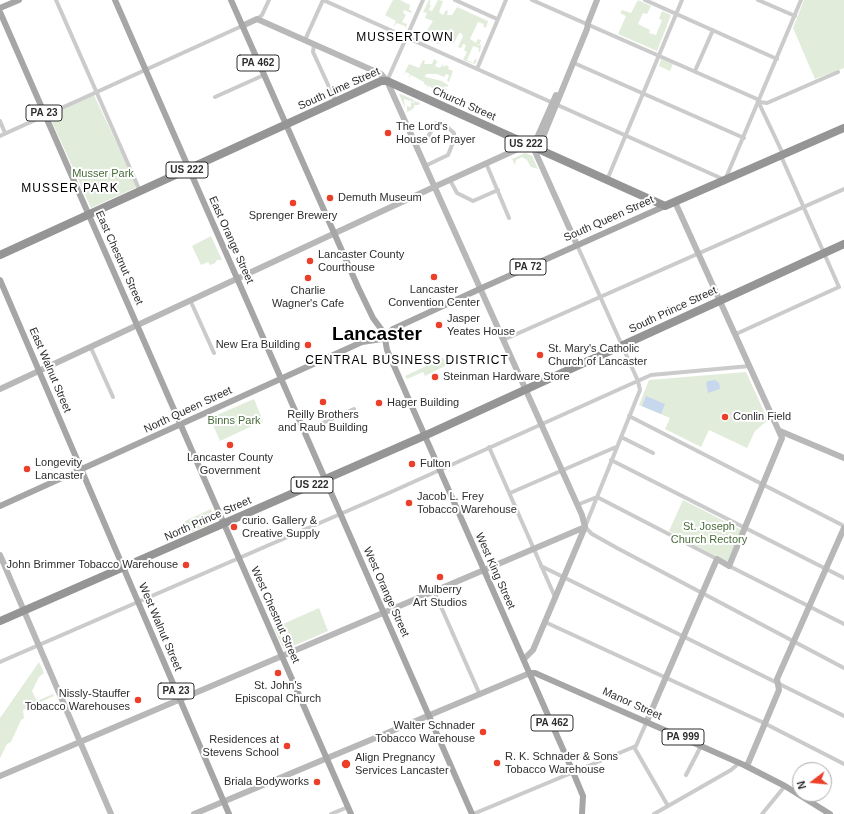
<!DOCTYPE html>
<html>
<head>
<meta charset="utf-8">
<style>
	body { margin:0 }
	#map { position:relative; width:844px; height:814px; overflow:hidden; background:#fff; font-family:Helvetica,sans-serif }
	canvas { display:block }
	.north { position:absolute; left:792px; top:762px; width:40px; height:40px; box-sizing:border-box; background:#fff; border:1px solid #ababab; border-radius:50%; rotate:254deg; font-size:11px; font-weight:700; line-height:16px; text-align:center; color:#2e2e2e }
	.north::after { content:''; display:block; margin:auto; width:14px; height:18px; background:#eb3f2a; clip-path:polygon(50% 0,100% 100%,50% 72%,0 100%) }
</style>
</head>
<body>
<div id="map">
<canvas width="844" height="814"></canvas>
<div class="north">N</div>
</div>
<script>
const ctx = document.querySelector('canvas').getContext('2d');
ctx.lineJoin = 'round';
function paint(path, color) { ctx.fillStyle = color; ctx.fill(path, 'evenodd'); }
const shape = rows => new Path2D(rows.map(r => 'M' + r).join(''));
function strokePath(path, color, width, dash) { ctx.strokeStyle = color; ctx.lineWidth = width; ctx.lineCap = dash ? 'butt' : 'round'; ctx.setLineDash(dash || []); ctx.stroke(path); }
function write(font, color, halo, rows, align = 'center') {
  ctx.font = font + ' Helvetica,sans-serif'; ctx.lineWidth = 4; ctx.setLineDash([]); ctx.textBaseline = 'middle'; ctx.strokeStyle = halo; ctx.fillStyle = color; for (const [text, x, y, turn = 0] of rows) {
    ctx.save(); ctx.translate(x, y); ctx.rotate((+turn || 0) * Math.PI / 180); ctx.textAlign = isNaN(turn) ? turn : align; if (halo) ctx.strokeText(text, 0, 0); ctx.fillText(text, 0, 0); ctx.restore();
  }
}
paint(shape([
	[393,0,400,0,410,5,409,10,412,11,411,13,404,10,403,13,406,15,402,22,407,24,405,29,405,26,397,23,393,27,396,21,385,15],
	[429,0,431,1,429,4,431,5,429,10,432,11,438,0,443,1,439,12,443,15,446,10,448,11,447,15,452,15,457,7,488,21,486,28,483,26,484,24,478,22,470,39,476,43,478,39,481,40,480,44,475,44,481,45,480,52,478,51,479,48,473,46,467,60,473,63,475,59,477,60,475,64,463,60,467,52,464,50,466,45,463,44,461,48,458,47,463,36,461,33,459,33,454,43,450,42,447,41,453,30,450,29,447,34,445,33,441,43,436,44,438,38,434,37,431,42,432,34,426,32,433,21,425,18,427,13,423,12],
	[638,0,651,6,647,14,643,13,638,24,650,30,649,33,656,35,662,20,659,19,662,11,671,15,657,51,618,34,626,16,620,13,622,10,631,13],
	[804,0,844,0,844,68,815,79,793,28],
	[434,59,439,63,437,62,435,66,440,68,443,64,443,67,446,65,449,67,448,69,453,71,449,82,447,81,449,75,446,74,444,77,437,74,426,74,425,77,442,81,448,85,448,87,445,86,444,87,447,89,445,93,445,90,441,88,440,92,438,91,440,87,436,85,434,89,429,86,426,89,428,86,424,84,424,82,411,75,408,79,410,74,406,72,403,76,409,64,419,68,423,60,425,61,423,67,424,64,432,64],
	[661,59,673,64,670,71,659,66],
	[401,94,414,100,414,102,404,99,405,108,399,94],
	[94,95,137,187,91,208,49,115],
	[415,101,420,103,419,105,415,105,413,109,407,112,407,106,411,107,411,102,414,103],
	[525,153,532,156,538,169,531,167,527,160,522,157,516,160,515,165,512,159],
	[211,236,222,260,217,260,215,263,210,265,208,262,201,265,192,246],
	[443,358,447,365,425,376,423,372,407,379,405,376],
	[746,372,768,420,755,431,747,448,709,430,701,447,665,429,670,418,639,405,649,380],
	[254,399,263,421,220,441,210,418],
	[683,500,742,530,727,562,669,531],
	[211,509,216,521,190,533,185,521],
	[319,608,328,631,284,650,274,628],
	[39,662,44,673,39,677,32,691,37,701,53,694,54,696,23,710,24,718,21,720,11,742,7,744,0,758,0,718]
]), '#e1ecdb');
paint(shape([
	[715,380,719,383,720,389,708,393,706,383,708,381],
	[646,396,665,404,661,414,642,406]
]), '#c7d7ed');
strokePath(shape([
	[56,0,140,191],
	[323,0,725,180,801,0],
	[455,0,497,19],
	[532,0,757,99,783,154],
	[645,0,777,59],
	[758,0,795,16],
	[257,19,262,15,269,0],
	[305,40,323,0],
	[314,44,313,52,336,102],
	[574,63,744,138],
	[477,69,506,0],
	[695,71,713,30],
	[387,81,423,0],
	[215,97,264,75],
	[759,102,767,103,838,72],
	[0,121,5,133],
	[0,136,242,26],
	[416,145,426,140,436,123,446,126,454,133,454,140,448,155,425,166],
	[486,163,509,218],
	[450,180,457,193,473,201,498,190],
	[607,180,682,0],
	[577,245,638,381,640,390,585,527,592,534,617,548,844,668],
	[191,302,214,353],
	[736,334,839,287,781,156],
	[503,340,844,189],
	[91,348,113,397],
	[629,416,844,526],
	[305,431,354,409],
	[621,437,653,453],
	[489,447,555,597],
	[611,460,844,578],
	[510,493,616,447],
	[577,505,597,497,717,559],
	[541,566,844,716],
	[729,566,844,624],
	[434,591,480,695],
	[545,622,762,722,844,764],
	[0,662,391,492,651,375,750,366],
	[634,747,668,806],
	[686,775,701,746],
	[331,814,348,807],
	[473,814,636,746,647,721],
	[654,814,731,770,739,763],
	[762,814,785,786]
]), '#cbcbcb', 4);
strokePath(shape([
	[242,26,257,19,381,74,387,81,582,515,585,527],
	[533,147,556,95],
	[533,147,577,245],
	[0,389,434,187,520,148,533,147,540,144,587,29,588,23,597,0],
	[780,431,844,458],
	[0,555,111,814],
	[524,659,533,650,585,527],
	[647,721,717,559,729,566,782,438,675,202],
	[747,766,779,690,777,679,844,528],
	[0,776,585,527],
	[194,814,530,673]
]), '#b8b8b8', 6);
strokePath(shape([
	[115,0,472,814],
	[231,0,358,287,373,318,384,333,387,350,573,772,583,796,582,814],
	[0,8,19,0],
	[0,12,351,814],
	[0,280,229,814],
	[0,506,362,342,382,339,393,329,484,287,665,206],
	[530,673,535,673,744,765,785,786,830,814]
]), '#a6a6a6', 6);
strokePath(shape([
	[0,255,381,81,387,81,665,206,844,128],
	[0,621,424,436,844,244]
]), '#959595', 8);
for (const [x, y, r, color] of [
	[388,133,4,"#eb3f2a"],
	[330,198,4,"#eb3f2a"],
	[293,203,4,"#eb3f2a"],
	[310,261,4,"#eb3f2a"],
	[434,277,4,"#eb3f2a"],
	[308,278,4,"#eb3f2a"],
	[439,325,4,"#eb3f2a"],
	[308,345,4,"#eb3f2a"],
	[540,355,4,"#eb3f2a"],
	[435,377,4,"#eb3f2a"],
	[323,402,4,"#eb3f2a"],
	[379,403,4,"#eb3f2a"],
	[725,417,4,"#eb3f2a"],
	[230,445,4,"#eb3f2a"],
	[412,464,4,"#eb3f2a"],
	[27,469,4,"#eb3f2a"],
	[409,503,4,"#eb3f2a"],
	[234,527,4,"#eb3f2a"],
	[186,565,4,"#eb3f2a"],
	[440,577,4,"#eb3f2a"],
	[278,673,4,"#eb3f2a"],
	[138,700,4,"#eb3f2a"],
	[483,732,4,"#eb3f2a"],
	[287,746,4,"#eb3f2a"],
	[497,763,4,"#eb3f2a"],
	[346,764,5,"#eb3f2a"],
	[317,782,4,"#eb3f2a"]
]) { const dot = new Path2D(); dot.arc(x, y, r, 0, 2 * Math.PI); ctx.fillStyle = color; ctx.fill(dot); strokePath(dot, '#fff', 1.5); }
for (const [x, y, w] of [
	[258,63,42],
	[44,113,36],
	[526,144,42],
	[187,170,42],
	[528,267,36],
	[312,485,42],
	[176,691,36],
	[552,723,42],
	[683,737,42]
]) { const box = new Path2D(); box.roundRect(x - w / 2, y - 8, w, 16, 3); ctx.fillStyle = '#fff'; ctx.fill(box); strokePath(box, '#2e2e2e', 1); }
write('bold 10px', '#2e2e2e', null, [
	["PA 462",258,63],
	["PA 23",44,113],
	["US 222",526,144],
	["US 222",187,170],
	["PA 72",528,267],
	["US 222",312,485],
	["PA 23",176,691],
	["PA 462",552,723],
	["PA 999",683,737]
]);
write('11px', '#2e2e2e', '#fff', [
	["South Lime Street",339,89,-24],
	["Church Street",464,104,24],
	["South Queen Street",609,219,-24],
	["East Orange Street",231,240,66],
	["East Chestnut Street",119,258,66],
	["South Prince Street",673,310,-25],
	["East Walnut Street",50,370,67],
	["North Queen Street",188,410,-25],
	["North Prince Street",208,519,-24],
	["West King Street",495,571,66],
	["West Orange Street",386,592,66],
	["West Chestnut Street",275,615,66],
	["West Walnut Street",160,627,67],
	["Manor Street",632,704,24]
]);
write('11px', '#2e2e2e', '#fff', [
	["The Lord's",396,127],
	["House of Prayer",396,140],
	["Demuth Museum",338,198],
	["Sprenger Brewery",293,216,"center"],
	["Lancaster County",318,255],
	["Courthouse",318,268],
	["Lancaster",434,290,"center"],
	["Convention Center",434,303,"center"],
	["Charlie",308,291,"center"],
	["Wagner's Cafe",308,304,"center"],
	["Jasper",447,319],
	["Yeates House",447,332],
	["New Era Building",300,345,"right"],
	["St. Mary's Catholic",548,349],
	["Church of Lancaster",548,362],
	["Steinman Hardware Store",443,377],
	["Hager Building",387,403],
	["Reilly Brothers",323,415,"center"],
	["and Raub Building",323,428,"center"],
	["Conlin Field",733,417],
	["Lancaster County",230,458,"center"],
	["Government",230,471,"center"],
	["Longevity",35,463],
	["Lancaster",35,476],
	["Fulton",420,464],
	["Jacob L. Frey",417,497],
	["Tobacco Warehouse",417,510],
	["curio. Gallery &",242,521],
	["Creative Supply",242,534],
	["John Brimmer Tobacco Warehouse",178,565,"right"],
	["Mulberry",440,590,"center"],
	["Art Studios",440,603,"center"],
	["St. John's",278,686,"center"],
	["Episcopal Church",278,699,"center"],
	["Nissly-Stauffer",130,694,"right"],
	["Tobacco Warehouses",130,707,"right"],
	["Walter Schnader",475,726,"right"],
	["Tobacco Warehouse",475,739,"right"],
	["Residences at",279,740,"right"],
	["Stevens School",279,753,"right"],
	["R. K. Schnader & Sons",505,757],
	["Tobacco Warehouse",505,770],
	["Align Pregnancy",355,758],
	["Services Lancaster",355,771],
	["Briala Bodyworks",309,782,"right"]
], 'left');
write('11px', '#486c3a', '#fff', [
	["Musser Park",103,174],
	["Binns Park",234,421],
	["St. Joseph",709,527],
	["Church Rectory",709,540]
]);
ctx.letterSpacing = '1px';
write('12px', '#000', '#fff', [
	["MUSSERTOWN",405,38],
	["MUSSER PARK",70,189],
	["CENTRAL BUSINESS DISTRICT",407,361]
]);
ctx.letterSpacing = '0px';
write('bold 19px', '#000', '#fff', [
	["Lancaster",377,335]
]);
</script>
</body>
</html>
